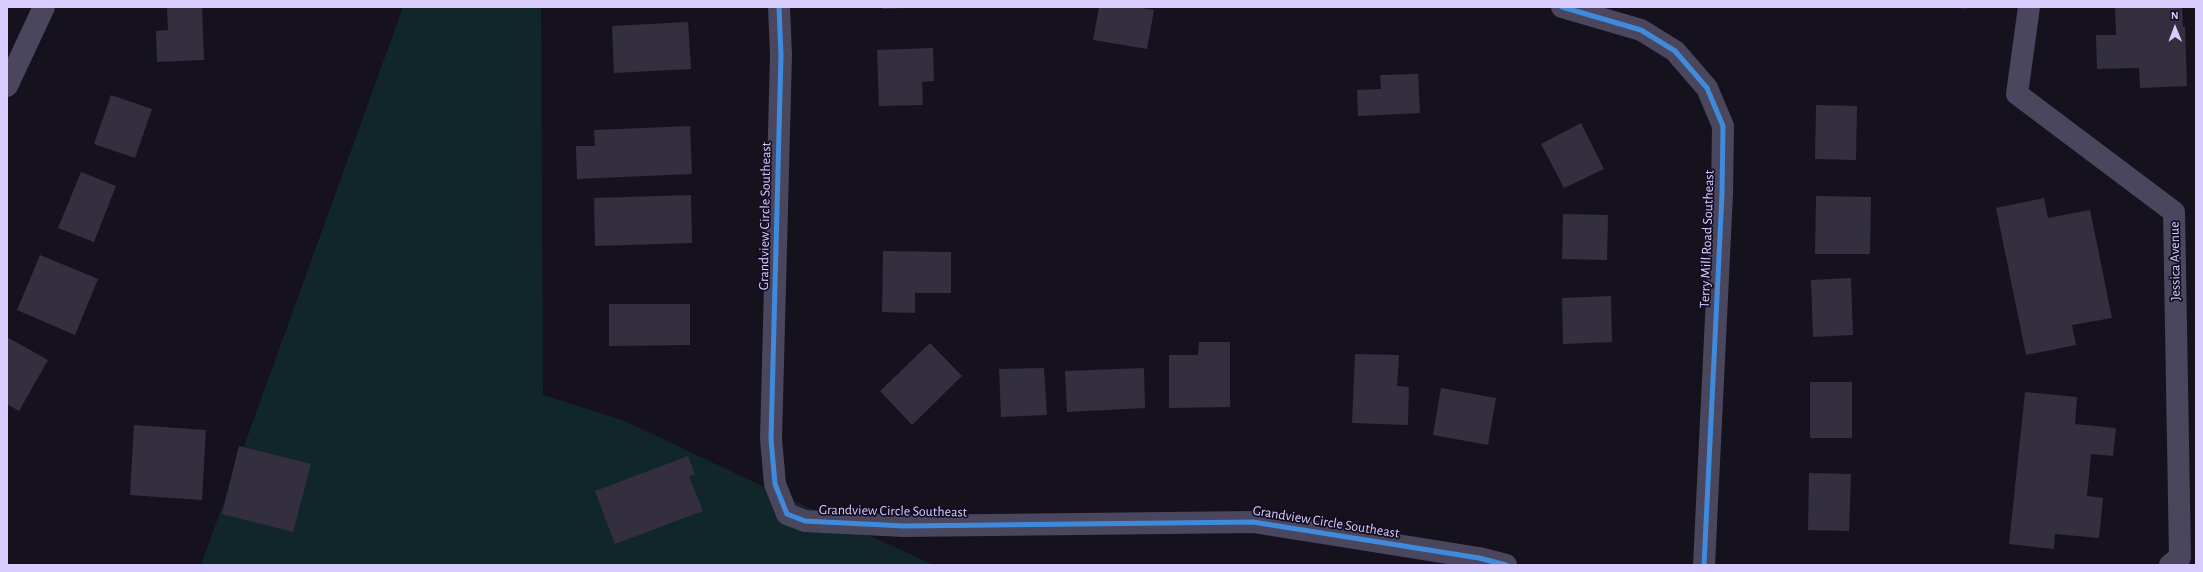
<!DOCTYPE html>
<html>
<head>
<meta charset="utf-8">
<style>
	body { margin:0 }
	#map { position:relative; width:2203px; height:572px; overflow:hidden; background:#15121d; font-family:"Alegreya Sans",sans-serif }
	canvas { display:block }
	.frame { position:absolute; inset:0; border:8px solid #d9cdff; pointer-events:none }
	.north { position:absolute; left:2155px; top:8px; width:40px; height:40px; -webkit-text-stroke:3px #130d21; paint-order:stroke; rotate:359deg; font-size:11px; font-weight:700; line-height:16px; text-align:center; color:#d9cdff }
	.north::after { content:''; display:block; margin:auto; width:14px; height:18px; background:#d9cdff; clip-path:polygon(50% 0,100% 100%,50% 72%,0 100%) }
</style>
</head>
<body>
<div id="map">
<canvas width="2203" height="572"></canvas>
<div class="frame"></div>
<div class="north">N</div>
</div>
<script>
const ctx = document.querySelector('canvas').getContext('2d');
ctx.lineJoin = 'round';
function paint(path, color) { ctx.fillStyle = color; ctx.fill(path, 'evenodd'); }
const shape = rows => new Path2D(rows.map(r => 'M' + r).join(''));
function strokePath(path, color, width, dash) { ctx.strokeStyle = color; ctx.lineWidth = width; ctx.lineCap = dash ? 'butt' : 'round'; ctx.setLineDash(dash || []); ctx.stroke(path); }
function write(font, color, halo, rows, align = 'center') {
  ctx.font = font + ' "Alegreya Sans",sans-serif'; ctx.lineWidth = 3.5; ctx.setLineDash([]); ctx.textBaseline = 'middle'; ctx.strokeStyle = halo; ctx.fillStyle = color; for (const [text, x, y, turn = 0] of rows) {
    ctx.save(); ctx.translate(x, y); ctx.rotate((+turn || 0) * Math.PI / 180); ctx.textAlign = isNaN(turn) ? turn : align; if (halo) ctx.strokeText(text, 0, 0); ctx.fillText(text, 0, 0); ctx.restore();
  }
}
paint(shape([
	[403,7,541,7,543,395,625,421,783,496,934,565,201,565]
]), '#112629');
paint(shape([
	[167,7,202,7,204,60,157,62,156,31,168,30],
	[883,7,905,7,905,8,883,9],
	[1099,7,1135,7,1154,10,1147,49,1093,40],
	[1952,7,1967,7,1967,9],
	[2115,7,2182,7,2183,27,2185,27,2187,86,2140,88,2139,68,2097,69,2096,35,2116,35],
	[688,22,691,69,614,73,612,26],
	[933,48,934,81,922,82,923,105,879,106,877,50],
	[1418,74,1420,113,1358,116,1357,90,1381,89,1380,75],
	[111,95,152,109,135,158,94,144],
	[1816,105,1857,106,1856,160,1815,159],
	[1581,123,1604,169,1564,188,1541,144],
	[690,126,692,174,577,179,576,146,595,146,594,130],
	[81,172,116,186,94,242,58,228],
	[691,195,692,243,595,246,594,198],
	[1816,196,1871,197,1870,254,1815,254],
	[2044,198,2048,218,2090,210,2112,318,2072,325,2076,345,2026,355,1996,208],
	[1563,214,1608,215,1607,260,1562,259],
	[883,251,951,252,951,293,915,293,915,313,882,312],
	[40,255,98,279,75,335,17,310],
	[1851,278,1853,335,1813,337,1811,280],
	[1611,296,1612,342,1563,344,1562,298],
	[609,304,690,304,690,345,609,346],
	[7,337,48,360,19,411,7,404],
	[1199,342,1230,342,1230,407,1169,408,1169,355,1198,355],
	[930,343,962,376,912,425,880,391],
	[1355,354,1399,355,1397,386,1409,387,1408,425,1352,423],
	[1044,368,1047,415,1001,417,999,369],
	[1144,368,1145,408,1067,412,1065,371],
	[1810,382,1852,382,1852,438,1810,438],
	[1441,388,1496,398,1488,445,1433,435],
	[2025,392,2077,397,2075,424,2116,428,2113,456,2091,454,2087,496,2103,498,2099,538,2055,534,2054,549,2009,544],
	[134,425,206,430,202,500,130,495],
	[239,446,311,464,293,532,222,514],
	[688,456,695,474,689,476,703,511,615,544,595,491],
	[1809,473,1851,474,1849,531,1808,530]
]), '#332f3f');
strokePath(shape([
	[779,7,781,55,771,439,775,484,787,514,805,521,904,526,1253,522,1479,558,1506,565],
	[1562,7,1641,30,1675,51,1707,88,1723,126,1722,194,1704,565],
	[2029,7,2017,94,2174,212,2180,557,2170,565],
	[7,86,44,7]
]), '#4a465e', 22);
strokePath(shape([
	[779,7,781,55,771,439,775,484,787,514,805,521,904,526,1253,522,1479,558,1506,565],
	[1562,7,1641,30,1675,51,1707,88,1723,126,1722,194,1704,565]
]), '#408adc', 5);
write('14px', '#d9cdff', '#130d21', [
	["Grandview Circle Southeast",765,216,-89],
	["Terry Mill Road Southeast",1707,239,-88],
	["Jessica Avenue",2175,261,-91],
	["Grandview Circle Southeast",893,511,1],
	["Grandview Circle Southeast",1326,522,9]
]);
</script>
</body>
</html>
